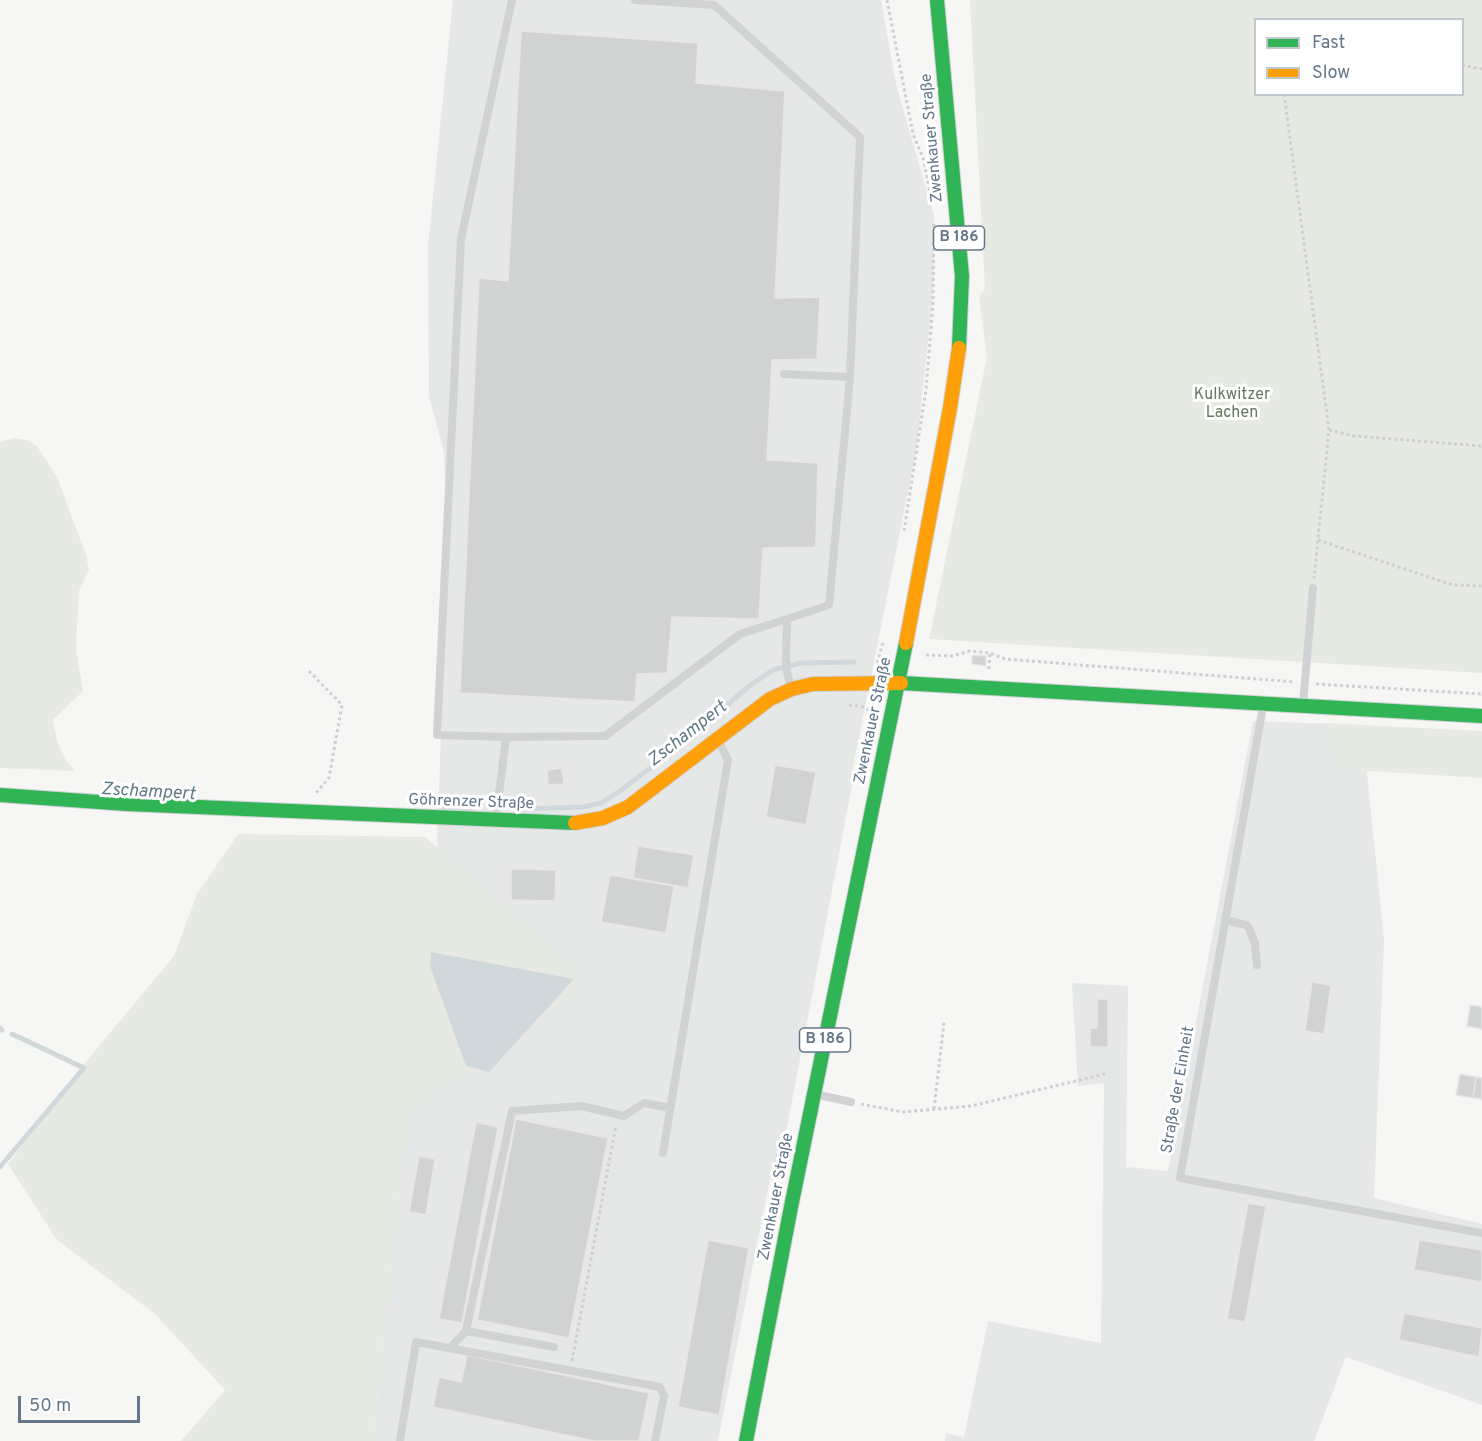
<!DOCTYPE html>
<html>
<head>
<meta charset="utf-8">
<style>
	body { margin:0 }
	#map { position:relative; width:1482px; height:1441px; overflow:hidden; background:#f6f6f4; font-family:Overpass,sans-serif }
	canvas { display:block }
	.legend { position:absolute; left:1254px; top:18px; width:210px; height:78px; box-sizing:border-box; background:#fff; border:2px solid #c1c9cf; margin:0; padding:8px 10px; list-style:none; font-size:18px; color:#637788 }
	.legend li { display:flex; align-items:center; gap:12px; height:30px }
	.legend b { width:30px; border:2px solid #c1c9cf }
	.scale { position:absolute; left:18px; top:1396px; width:122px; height:27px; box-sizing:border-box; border:3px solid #637788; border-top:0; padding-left:8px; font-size:18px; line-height:21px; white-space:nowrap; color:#637788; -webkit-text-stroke:4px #fff; paint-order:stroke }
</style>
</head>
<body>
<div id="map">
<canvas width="1482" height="1441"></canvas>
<ul class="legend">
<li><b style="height:8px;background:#30b455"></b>Fast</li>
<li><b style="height:8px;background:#ff9f0a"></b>Slow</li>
</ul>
<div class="scale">50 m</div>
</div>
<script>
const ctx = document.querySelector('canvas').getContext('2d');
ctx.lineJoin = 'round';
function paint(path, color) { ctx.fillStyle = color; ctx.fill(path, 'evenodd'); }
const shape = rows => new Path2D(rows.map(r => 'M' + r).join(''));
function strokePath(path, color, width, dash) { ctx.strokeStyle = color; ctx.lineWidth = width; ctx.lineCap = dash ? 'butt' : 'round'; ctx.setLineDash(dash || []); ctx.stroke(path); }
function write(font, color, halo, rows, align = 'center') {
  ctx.font = font + ' Overpass,sans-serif'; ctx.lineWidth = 6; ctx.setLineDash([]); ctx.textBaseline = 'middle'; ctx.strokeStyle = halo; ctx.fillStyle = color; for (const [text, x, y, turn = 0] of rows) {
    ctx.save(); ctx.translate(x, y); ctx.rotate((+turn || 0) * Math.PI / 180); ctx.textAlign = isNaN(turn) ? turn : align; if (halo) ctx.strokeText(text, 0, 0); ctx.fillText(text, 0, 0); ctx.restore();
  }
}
paint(shape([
	[453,0,881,0,896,84,934,216,933,292,917,447,851,777,853,780,777,1180,770,1179,718,1441,373,1441,437,849,447,558,444,453,429,396,428,246],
	[1253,721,1362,725,1384,939,1374,1198,1482,1224,1482,1405,1346,1357,1314,1441,945,1441,946,1433,964,1437,988,1321,1101,1343,1104,1083,1078,1086,1072,983,1128,986,1126,1167,1168,1171]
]), '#e6e8e7');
paint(shape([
	[970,0,1482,0,1482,673,929,639,987,357,979,297,985,289],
	[1256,20,1462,20,1462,94,1256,94],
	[14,438,27,440,37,446,57,477,86,555,89,570,79,591,77,626,76,649,83,691,53,720,57,741,65,759,75,771,0,768,0,442],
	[1324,723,1482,731,1482,778,1338,769],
	[238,834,425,837,577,968,570,998,409,1111,373,1441,181,1441,225,1390,155,1314,57,1240,8,1164,79,1070,174,956,197,894]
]), '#e6eae2');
paint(shape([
	[431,952,574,979,489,1072,466,1066,430,966]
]), '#d0d8db');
strokePath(shape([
	[444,807,473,808],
	[522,809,582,807,601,803,620,791,692,736,749,686,773,670,801,663,854,662],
	[0,1028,2,1030],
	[0,1167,84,1068,12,1034]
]), '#d0d8db', 5);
const building = shape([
	[521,31,698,43,696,83,785,91,775,298,820,297,817,359,772,360,767,460,818,463,816,547,763,548,759,619,672,617,667,673,637,674,635,702,460,693,479,278,508,281,521,31],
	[972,655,986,656,986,666,972,664,972,655],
	[775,765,816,772,806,825,766,817,775,765],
	[562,768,564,784,548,785,547,770,562,768],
	[638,846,694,855,688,888,633,878,638,846],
	[511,869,556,870,555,901,511,900,511,869],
	[610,875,674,886,666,933,601,922,610,875],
	[1312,982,1331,985,1324,1034,1305,1031,1312,982],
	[1097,999,1108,999,1108,1047,1090,1047,1090,1028,1097,1028,1097,999],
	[1470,1005,1482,1007,1482,1029,1467,1026,1470,1005],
	[1460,1074,1476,1077,1473,1098,1456,1095,1460,1074],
	[1476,1077,1482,1078,1482,1099,1473,1098,1476,1077],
	[516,1119,608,1138,569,1338,477,1320,516,1119],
	[476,1122,498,1127,462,1323,439,1319,476,1122],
	[419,1156,435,1159,426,1215,409,1212,419,1156],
	[1248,1203,1266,1206,1245,1322,1227,1319,1248,1203],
	[708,1240,749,1248,719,1415,678,1407,708,1240],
	[1419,1240,1482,1250,1482,1282,1414,1270,1419,1240],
	[1404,1313,1482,1328,1479,1357,1399,1340,1404,1313],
	[467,1355,649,1393,639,1441,594,1441,433,1407,439,1377,461,1382,467,1355]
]);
paint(building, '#d1d3d3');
strokePath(building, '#e6e6e4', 1.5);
const fast = shape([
	[937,0,962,276,959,348],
	[901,683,1482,716],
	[0,795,127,804,575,823],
	[746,1441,791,1207,906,643]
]);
const slow = shape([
	[906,643,950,408,959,348],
	[575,823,603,818,628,807,770,699,792,689,813,684,901,683]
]);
strokePath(fast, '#d1d3d4', 16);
strokePath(slow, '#d1d3d4', 16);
strokePath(shape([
	[887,0,913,134,923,158,932,203],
	[1462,65,1482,69],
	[1284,94,1329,430,1314,578],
	[1329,430,1354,436,1482,446],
	[904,531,926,390,933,303,934,221],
	[1318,540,1453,585,1482,586],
	[926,655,952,656,970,651,990,653,1005,659,1295,682],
	[877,663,883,643],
	[989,669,990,653],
	[309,671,342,705,329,778,315,794],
	[1316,684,1482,694],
	[849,705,863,707,871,711],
	[861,1104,903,1112,971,1106,1105,1074],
	[934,1109,944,1022],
	[572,1361,616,1125]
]), '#cecfcf', 3, [3, 3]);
strokePath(shape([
	[635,0,714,5,860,137,850,377],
	[784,374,850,377,829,605,787,619,786,667,791,688],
	[1303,704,1313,588],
	[1263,706,1180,1178,1482,1233],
	[506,737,605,736,740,634,787,619],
	[496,818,506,737,437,735,461,239,512,0],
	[1226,920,1246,925,1249,928,1255,944,1257,965],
	[819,1095,851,1102],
	[663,1153,728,760,719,742],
	[466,1331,554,1347],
	[450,1348,466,1331,512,1111,581,1106,624,1116,644,1103,670,1108],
	[400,1441,416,1342,660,1387,664,1396,655,1441]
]), '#d1d2d3', 8);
strokePath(fast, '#30b455', 14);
strokePath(slow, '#ff9f0a', 14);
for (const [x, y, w] of [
	[959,238,51],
	[825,1040,51]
]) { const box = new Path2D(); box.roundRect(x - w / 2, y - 12, w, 24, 4.5); ctx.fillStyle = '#fff'; ctx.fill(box); strokePath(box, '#637788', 1.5); }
write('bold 15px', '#637788', null, [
	["B 186",959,238],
	["B 186",825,1040]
]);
write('16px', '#637788', '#fff', [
	["Zwenkauer Straße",933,138,-95],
	["Zwenkauer Straße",874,721,-78],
	["Göhrenzer Straße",471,803,2],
	["Straße der Einheit",1179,1090,-80],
	["Zwenkauer Straße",777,1197,-79]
]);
write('16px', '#64795e', '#fff', [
	["Kulkwitzer",1232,396],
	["Lachen",1232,414]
]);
write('italic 18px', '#5f7a84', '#fff', [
	["Zschampert",688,735,-38],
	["Zschampert",148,793,3]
]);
</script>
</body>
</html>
